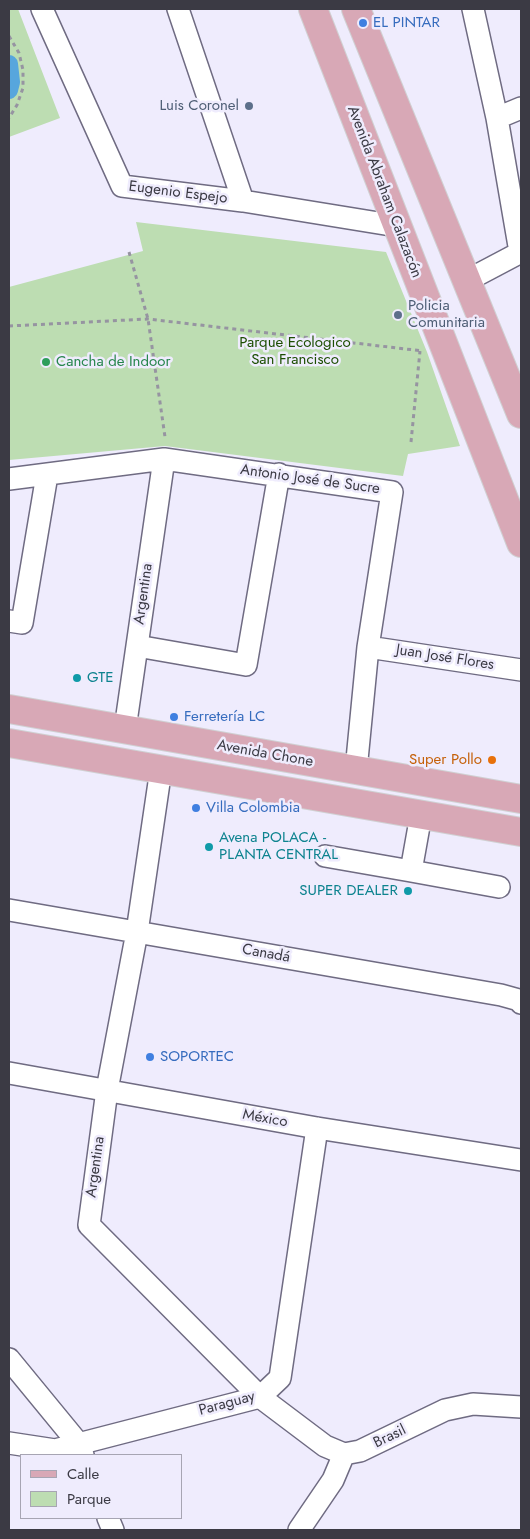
<!DOCTYPE html>
<html>
<head>
<meta charset="utf-8">
<style>
	body { margin:0 }
	#map { position:relative; width:530px; height:1539px; overflow:hidden; background:#efecfd; font-family:Jost,sans-serif }
	canvas { display:block }
	.frame { position:absolute; inset:0; border:10px solid #3b3a44; pointer-events:none }
	.legend { position:absolute; left:20px; top:1454px; width:162px; height:65px; box-sizing:border-box; background:#efecfd; border:1px solid #a7a5b3; margin:0; padding:6px 9px; list-style:none; font-size:15px; color:#3b3a44 }
	.legend li { display:flex; align-items:center; gap:10px; height:25px }
	.legend b { width:25px; border:1px solid #a7a5b3 }
</style>
</head>
<body>
<div id="map">
<canvas width="530" height="1539"></canvas>
<div class="frame"></div>
<ul class="legend">
<li><b style="height:6px;background:#d8a8b6"></b>Calle</li>
<li><b style="height:14px;background:#bdddb2"></b>Parque</li>
</ul>
</div>
<script>
const ctx = document.querySelector('canvas').getContext('2d');
ctx.lineJoin = 'round';
function paint(path, color) { ctx.fillStyle = color; ctx.fill(path, 'evenodd'); }
const shape = rows => new Path2D(rows.map(r => 'M' + r).join(''));
function strokePath(path, color, width, dash) { ctx.strokeStyle = color; ctx.lineWidth = width; ctx.lineCap = dash ? 'butt' : 'round'; ctx.setLineDash(dash || []); ctx.stroke(path); }
function write(font, color, halo, rows, align = 'center') {
  ctx.font = font + ' Jost,sans-serif'; ctx.lineWidth = 5; ctx.setLineDash([]); ctx.textBaseline = 'middle'; ctx.strokeStyle = halo; ctx.fillStyle = color; for (const [text, x, y, turn = 0] of rows) {
    ctx.save(); ctx.translate(x, y); ctx.rotate((+turn || 0) * Math.PI / 180); ctx.textAlign = isNaN(turn) ? turn : align; if (halo) ctx.strokeText(text, 0, 0); ctx.fillText(text, 0, 0); ctx.restore();
  }
}
paint(shape([
	[9,9,18,9,60,118,9,137],
	[136,222,386,252,427,352,460,446,408,454,403,476,165,446,9,460,9,287,143,251]
]), '#bdddb2');
strokePath(shape([
	[9,64,11,82,9,90]
]), '#57a6dd', 18);
const minor = shape([
	[42,9,122,186,243,201,397,226],
	[178,9,243,201],
	[473,9,497,118,520,252],
	[497,118,521,108],
	[468,280,521,252],
	[9,479,164,459,392,492,368,647,356,770],
	[9,621,22,623,47,475],
	[137,646,246,665,279,474],
	[368,647,521,670],
	[125,729,164,459],
	[161,769,137,932,107,1090,89,1225,260,1397,325,1446,344,1454],
	[325,856,411,871,421,815],
	[411,871,499,887],
	[9,910,501,995,519,1000,521,1003],
	[9,1073,317,1128,521,1160],
	[9,1359,78,1443,83,1455],
	[9,1443,55,1450,260,1397,280,1378,317,1128],
	[344,1454,360,1451,445,1410,473,1404,521,1407],
	[108,1518,113,1530],
	[299,1530,333,1480,344,1454]
]);
const major = shape([
	[313,9,521,543],
	[356,9,521,414],
	[9,709,521,799],
	[9,743,521,832]
]);
strokePath(minor, '#6f6b82', 24);
strokePath(major, '#d0d0d2', 30);
strokePath(shape([
	[9,36,19,53,23,70,23,88,17,105,9,118],
	[129,252,148,319,165,437],
	[9,326,148,319,423,351],
	[411,442,420,351]
]), '#9694a1', 3, [4, 4]);
strokePath(minor, '#fff', 21);
strokePath(major, '#d8a8b6', 28);
for (const [x, y, r, color] of [
	[363,23,5,"#3f7fe0"],
	[249,106,5,"#5c6f8a"],
	[398,315,5,"#5c6f8a"],
	[46,362,5,"#2e9e5b"],
	[77,678,5,"#0f9aa8"],
	[174,717,5,"#3f7fe0"],
	[492,760,5,"#e8710a"],
	[196,808,5,"#3f7fe0"],
	[209,847,5,"#0f9aa8"],
	[408,891,5,"#0f9aa8"],
	[150,1057,5,"#3f7fe0"]
]) { const dot = new Path2D(); dot.arc(x, y, r, 0, 2 * Math.PI); ctx.fillStyle = color; ctx.fill(dot); strokePath(dot, '#efecfd', 2); }
write('15px', '#366cbe', '#efecfd', [
	["EL PINTAR",373,23],
	["Ferretería LC",184,717],
	["Villa Colombia",206,808],
	["SOPORTEC",160,1057]
], 'left');
write('15px', '#4e5e75', '#efecfd', [
	["Luis Coronel",239,106],
	["Policia",408,306,"left"],
	["Comunitaria",408,323,"left"]
], 'right');
write('15px', '#3b3a44', '#efecfd', [
	["Avenida Abraham Calazacón",384,192,69],
	["Eugenio Espejo",178,193,7],
	["Antonio José de Sucre",310,480,8],
	["Argentina",144,594,-82],
	["Juan José Flores",445,658,9],
	["Avenida Chone",265,754,10],
	["Canadá",266,954,10],
	["México",265,1119,10],
	["Argentina",96,1167,-82],
	["Paraguay",227,1404,-15],
	["Brasil",390,1437,-26]
]);
write('15px', '#1c4e02', '#efecfd', [
	["Parque Ecologico",295,343],
	["San Francisco",295,360]
]);
write('15px', '#27864d', '#efecfd', [
	["Cancha de Indoor",56,362]
], 'left');
write('15px', '#0d838f', '#efecfd', [
	["GTE",87,678],
	["Avena POLACA -",219,838],
	["PLANTA CENTRAL",219,855],
	["SUPER DEALER",398,891,"right"]
], 'left');
write('15px', '#c56008', '#efecfd', [
	["Super Pollo",482,760]
], 'right');
</script>
</body>
</html>
